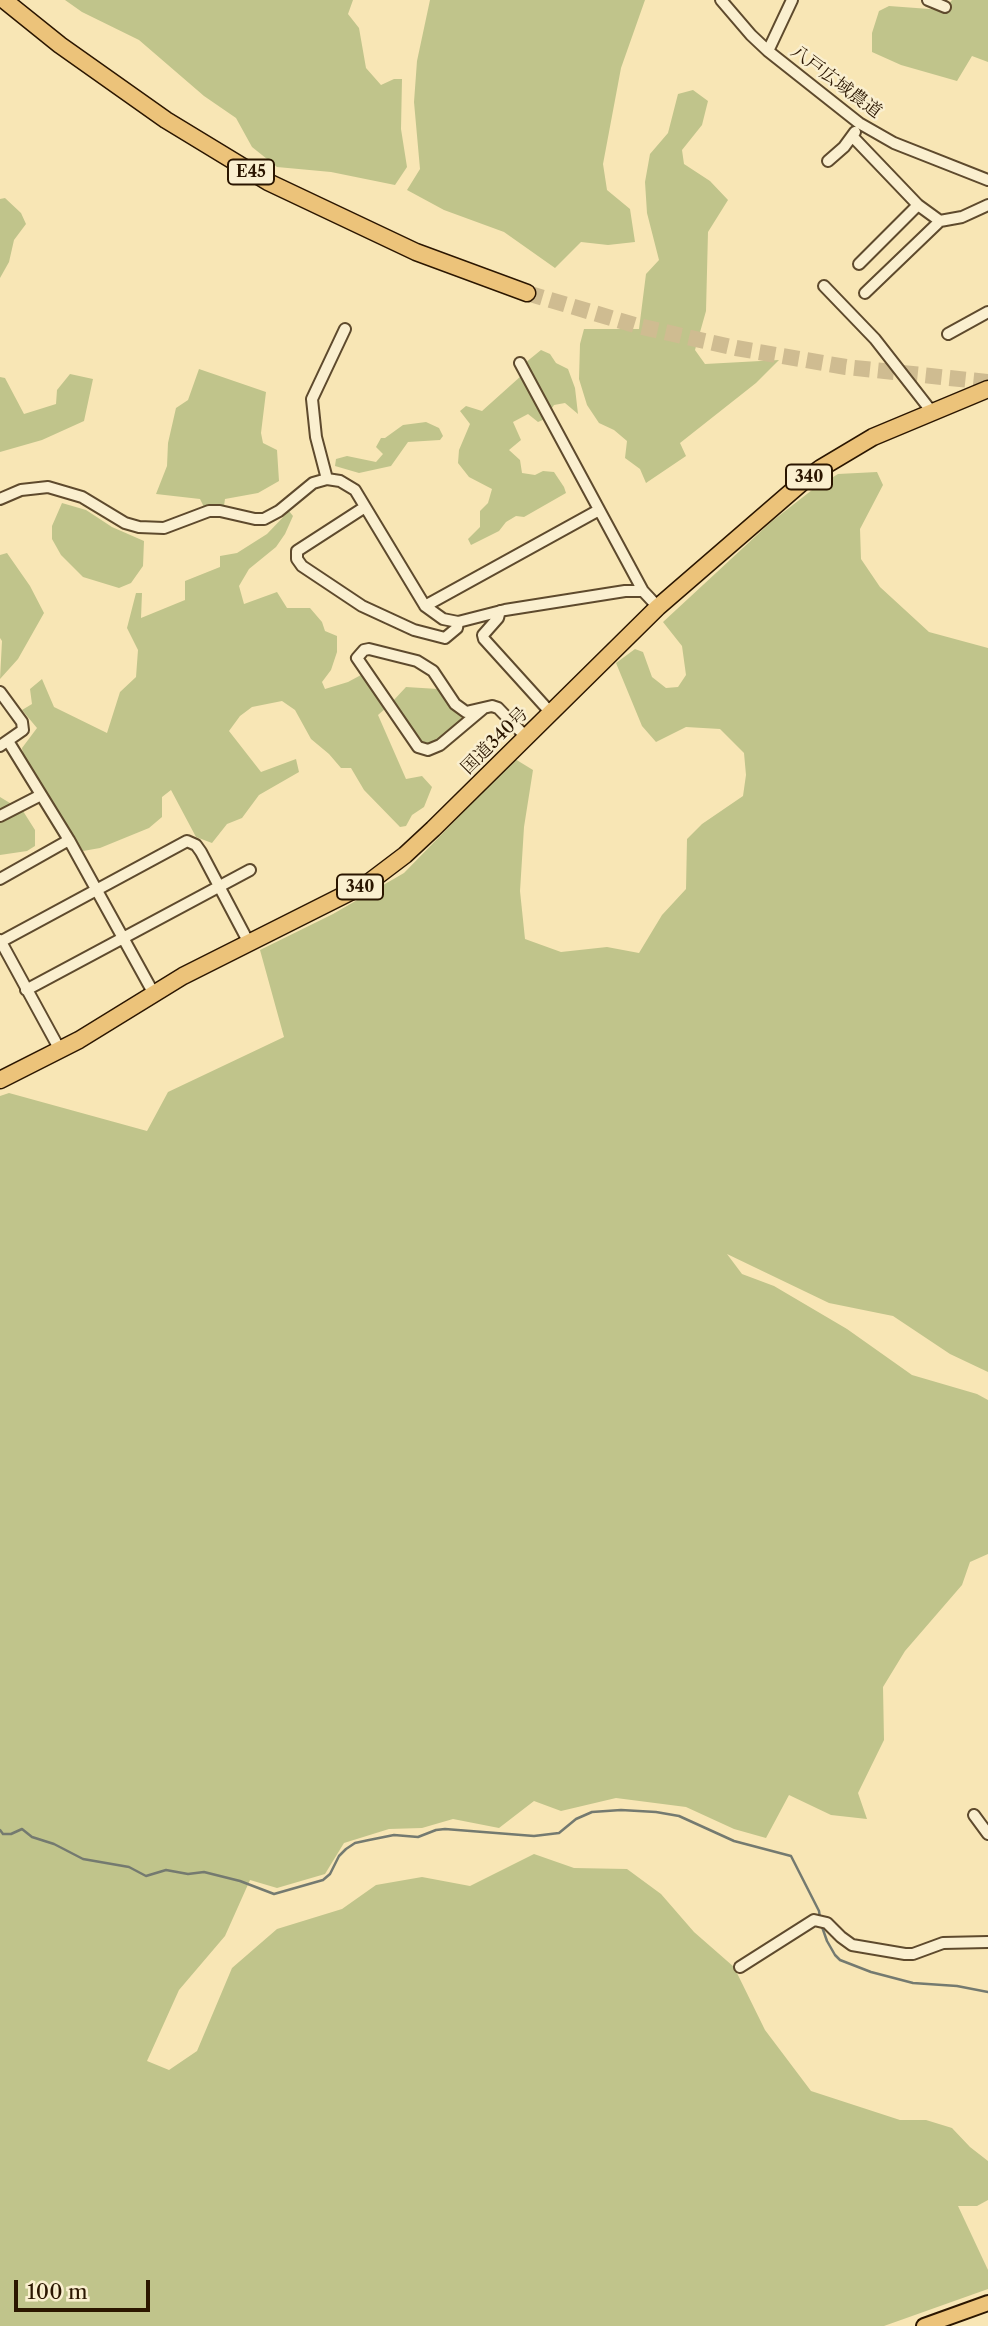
<!DOCTYPE html>
<html>
<head>
<meta charset="utf-8">
<style>
	body { margin:0 }
	#map { position:relative; width:988px; height:2326px; overflow:hidden; background:#f8e6b5; font-family:"Libre Caslon Text",serif }
	canvas { display:block }
	.scale { position:absolute; left:14px; top:2280px; width:136px; height:32px; box-sizing:border-box; border:4px solid #2b1600; border-top:0; padding-left:9px; font-size:21px; line-height:24px; white-space:nowrap; color:#2b1600; -webkit-text-stroke:5px #faefcf; paint-order:stroke }
</style>
</head>
<body>
<div id="map">
<canvas width="988" height="2326"></canvas>
<div class="scale">100 m</div>
</div>
<script>
const ctx = document.querySelector('canvas').getContext('2d');
ctx.lineJoin = 'round';
function paint(path, color) { ctx.fillStyle = color; ctx.fill(path, 'evenodd'); }
const shape = rows => new Path2D(rows.map(r => 'M' + r).join(''));
function strokePath(path, color, width, dash) { ctx.strokeStyle = color; ctx.lineWidth = width; ctx.lineCap = dash ? 'butt' : 'round'; ctx.setLineDash(dash || []); ctx.stroke(path); }
function write(font, color, halo, rows, align = 'center') {
  ctx.font = font + ' "Libre Caslon Text","Noto Serif JP",serif'; ctx.lineWidth = 5; ctx.setLineDash([]); ctx.textBaseline = 'middle'; ctx.strokeStyle = halo; ctx.fillStyle = color; for (const [text, x, y, turn = 0] of rows) {
    ctx.save(); ctx.translate(x, y); ctx.rotate((+turn || 0) * Math.PI / 180); ctx.textAlign = isNaN(turn) ? turn : align; if (halo) ctx.strokeText(text, 0, 0); ctx.fillText(text, 0, 0); ctx.restore();
  }
}
paint(shape([
	[65,0,353,0,348,14,359,28,366,68,381,85,394,79,402,79,401,129,407,167,395,185,331,172,277,167,252,147,236,118,204,96,139,40,82,12],
	[430,0,645,0,621,68,603,164,607,190,630,209,635,242,608,245,581,242,555,268,504,232,444,210,407,190,420,169,414,102,417,61],
	[952,0,988,0,988,62,972,56,957,81,901,65,872,52,872,33,879,11,889,6,943,10],
	[693,90,708,101,702,125,682,150,684,164,710,181,728,200,708,232,706,311,695,350,705,364,779,360,756,383,680,443,686,456,646,483,640,469,625,458,627,441,614,430,599,423,587,405,579,379,580,344,584,329,639,329,646,274,659,260,647,213,645,182,650,154,668,133,678,94],
	[5,198,21,213,26,224,14,240,9,262,0,278,0,199],
	[541,350,550,354,556,363,568,369,575,388,578,414,565,403,554,405,545,419,538,422,528,414,513,422,521,440,509,450,520,460,522,473,535,475,543,471,554,472,564,487,566,493,524,517,516,516,506,522,499,531,471,545,468,539,480,527,480,511,488,503,492,489,469,477,458,463,459,450,470,424,460,411,466,406,482,411,521,376,525,363],
	[199,369,266,392,261,433,263,443,277,450,279,481,258,493,225,499,224,506,204,507,200,499,156,494,167,466,168,443,176,408,188,400],
	[70,374,93,379,84,421,42,440,0,452,0,377,5,378,24,414,56,404,57,390],
	[426,422,439,428,443,436,440,440,408,442,391,466,359,473,335,466,336,459,347,456,376,462,383,454,376,447,381,438,385,438,403,425],
	[877,472,883,485,860,529,861,559,880,587,929,632,988,648,988,1372,950,1354,893,1316,829,1303,727,1254,742,1274,774,1286,847,1329,912,1375,977,1394,988,1400,988,1554,970,1562,962,1585,905,1651,883,1687,884,1740,858,1793,867,1819,831,1815,789,1795,766,1838,734,1829,686,1807,616,1798,561,1811,534,1801,499,1828,453,1819,422,1828,389,1829,344,1843,325,1874,277,1888,250,1880,225,1936,179,1990,147,2061,169,2070,197,2051,232,1968,277,1929,342,1909,376,1885,422,1877,470,1886,534,1854,574,1868,627,1869,661,1894,694,1932,734,1967,765,2030,811,2091,900,2120,926,2120,952,2128,970,2147,988,2161,988,2200,977,2206,958,2206,988,2270,988,2289,884,2326,0,2326,0,1096,9,1093,147,1131,168,1092,284,1037,260,950,333,914,404,873,515,759,533,770,524,827,520,891,525,939,561,952,607,947,639,953,662,915,686,889,687,839,702,824,743,796,746,775,744,753,720,729,686,727,656,742,642,726,616,663,635,649,643,652,652,677,666,688,678,687,686,675,682,646,663,622,771,522,812,490,838,474],
	[62,503,86,510,112,527,144,541,143,566,131,583,119,588,83,577,61,555,52,539,52,526],
	[289,511,293,516,285,534,276,547,249,569,239,586,244,604,277,592,287,608,310,608,322,622,325,631,337,636,337,652,331,670,322,682,325,689,348,682,361,675,386,708,378,715,406,779,422,776,432,787,424,807,412,815,406,826,400,827,364,790,351,768,341,768,329,754,311,739,295,710,282,701,252,707,240,716,229,731,261,772,296,759,299,772,259,795,242,818,227,824,212,843,196,837,171,790,162,797,162,817,149,828,100,848,83,851,23,754,22,748,37,728,22,710,32,704,30,689,42,679,54,707,107,733,120,692,136,677,138,650,127,628,136,593,142,593,141,618,185,600,185,581,220,567,220,556,237,553,267,534],
	[7,553,30,586,44,613,18,659,0,679,2,641,0,638,0,555],
	[406,687,438,689,461,717,461,721,437,742,426,746,419,742,392,702],
	[0,797,23,811,35,830,35,846,27,851,0,855]
]), '#c0c48b');
strokePath(shape([
	[0,1830,3,1834,11,1834,22,1829,32,1837,54,1844,83,1859,129,1867,146,1876,166,1870,188,1874,204,1872,240,1881,274,1894,323,1880,330,1874,339,1856,346,1849,355,1843,369,1840,394,1835,418,1837,436,1830,445,1829,534,1836,559,1833,576,1819,592,1812,621,1810,656,1812,679,1816,734,1841,791,1856,819,1911,820,1918],
	[821,1924,827,1941,835,1955,840,1960,871,1972,913,1983,957,1986,988,1992]
]), '#747a70', 2.5);
strokePath(shape([
	[527,293,638,326,736,348,846,367,988,382]
]), '#cfbc91', 16, [16, 8]);
const minor = shape([
	[721,0,751,35,768,51,859,123,894,143,988,180],
	[928,0,945,7],
	[768,51,792,0],
	[852,136,918,205,940,221],
	[828,161,844,147,855,132],
	[859,264,918,205],
	[824,286,875,339,932,412],
	[865,293,940,221,962,217,988,205],
	[948,334,988,312],
	[520,363,643,591,658,607],
	[327,479,316,437,312,399,345,329],
	[0,499,21,490,48,487,82,497,125,523,139,527,164,528,209,511,220,511,255,519,264,519,279,511,313,483,327,479,340,481,355,490,425,606,443,619,458,622,505,610,625,591,643,591],
	[365,507,297,551,297,559,302,566,362,606,414,630,445,638,457,628,458,622],
	[425,606,599,510],
	[500,611,498,618,483,635,484,639,551,713],
	[0,692,22,722,23,730,0,746],
	[484,708,440,745,428,750,418,747,357,658,364,650,369,649,417,661,433,671,455,704,466,712,492,706,498,708,526,737],
	[8,741,69,840,154,994],
	[0,816,41,795],
	[0,879,69,840],
	[0,940,60,1050],
	[0,942,187,841,196,845,201,852,249,943],
	[26,990,250,870],
	[974,1815,988,1834],
	[740,1967,814,1920,827,1923,841,1937,852,1945,905,1954,913,1954,943,1943,988,1942]
]);
const major = shape([
	[924,2326,988,2303]
]);
const highway = shape([
	[4,0,60,45,166,120,268,182,416,252,527,293],
	[0,1080,79,1040,183,976,368,883,405,855,433,829,658,607,806,479,821,468,873,437,988,389]
]);
strokePath(minor, '#5e4a2d', 14);
strokePath(major, '#2b1600', 18);
strokePath(highway, '#2b1600', 19);
strokePath(minor, '#faefcf', 10);
strokePath(major, '#ecc37a', 14);
strokePath(highway, '#ecc37a', 16);
for (const [x, y, w] of [
	[251,172,46],
	[809,477,46],
	[360,887,46]
]) { const box = new Path2D(); box.roundRect(x - w / 2, y - 12.5, w, 25, 5); ctx.fillStyle = '#faefcf'; ctx.fill(box); strokePath(box, '#2b1600', 2); }
write('bold 16px', '#2b1600', null, [
	["E45",251,172],
	["340",809,477],
	["340",360,887]
]);
write('18px', '#2b1600', '#faefcf', [
	["八戸広域農道",836,82,37],
	["国道340号",495,741,-45]
]);
</script>
</body>
</html>
